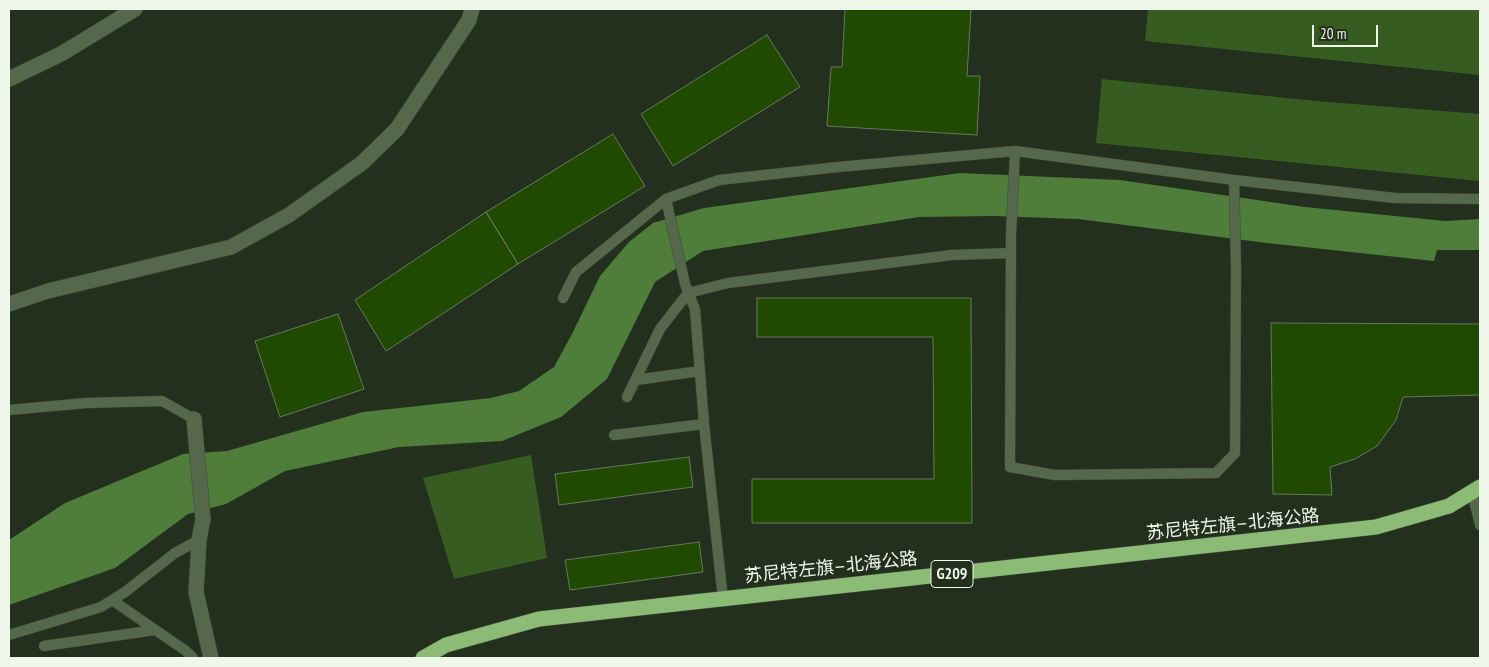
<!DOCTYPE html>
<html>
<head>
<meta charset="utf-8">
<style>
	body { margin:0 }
	#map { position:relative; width:1489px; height:667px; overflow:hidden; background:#23301d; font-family:"PT Sans Narrow",sans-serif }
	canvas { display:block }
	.frame { position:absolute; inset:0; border:10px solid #eef7ea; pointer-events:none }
	.scale { position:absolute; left:1312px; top:25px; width:66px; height:22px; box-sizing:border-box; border:2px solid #eef7ea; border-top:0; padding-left:6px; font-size:15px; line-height:18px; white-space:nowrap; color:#eef7ea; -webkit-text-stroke:4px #23301d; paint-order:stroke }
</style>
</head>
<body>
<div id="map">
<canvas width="1489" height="667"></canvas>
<div class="frame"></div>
<div class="scale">20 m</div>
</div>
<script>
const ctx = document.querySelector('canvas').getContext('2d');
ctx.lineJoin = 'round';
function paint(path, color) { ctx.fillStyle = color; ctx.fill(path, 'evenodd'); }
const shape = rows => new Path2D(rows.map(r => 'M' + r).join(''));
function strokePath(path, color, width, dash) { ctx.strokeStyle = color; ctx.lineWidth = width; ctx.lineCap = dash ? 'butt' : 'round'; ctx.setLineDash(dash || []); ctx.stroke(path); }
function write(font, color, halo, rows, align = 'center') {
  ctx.font = font + ' "PT Sans Narrow","Noto Sans SC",sans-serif'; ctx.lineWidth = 4.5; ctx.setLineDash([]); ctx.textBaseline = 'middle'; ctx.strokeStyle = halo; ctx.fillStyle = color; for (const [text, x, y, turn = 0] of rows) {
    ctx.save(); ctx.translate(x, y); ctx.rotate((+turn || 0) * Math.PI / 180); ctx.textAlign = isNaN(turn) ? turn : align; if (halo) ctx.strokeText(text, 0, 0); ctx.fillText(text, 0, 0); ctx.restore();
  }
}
paint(shape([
	[1148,9,1480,9,1480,75,1145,41],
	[1102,79,1316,101,1480,114,1480,181,1096,143],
	[531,455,547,558,454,579,423,478]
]), '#365c22');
paint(shape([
	[960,173,1120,180,1305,207,1445,221,1480,219,1480,250,1437,250,1434,261,1267,243,1078,219,994,216,919,217,703,251,655,282,607,379,561,417,502,441,399,447,285,471,226,504,188,514,115,568,9,605,9,540,65,503,183,454,227,451,363,412,491,398,519,391,554,367,572,334,600,276,629,242,653,223,704,208]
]), '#4f7d3a');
const building = shape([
	[845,9,971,9,967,76,980,76,977,135,827,126,831,67,842,67,845,9],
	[767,35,800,87,673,166,641,114,767,35],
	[613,134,645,186,518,264,486,212,613,134],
	[486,212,518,264,386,351,355,300,486,212],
	[757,298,971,298,972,523,752,523,752,479,934,479,933,337,757,337,757,298],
	[338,314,364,389,280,417,255,341,338,314],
	[1271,323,1480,324,1480,395,1403,397,1396,420,1377,446,1355,459,1330,467,1332,495,1273,494,1271,323],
	[689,457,693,487,559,505,555,474,689,457],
	[699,542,703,572,570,590,565,560,699,542]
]);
paint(building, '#1f4a00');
strokePath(building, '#687861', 1);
const lane = shape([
	[1015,151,1011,234,1010,467,1055,475,1216,473,1235,453,1236,268,1234,180],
	[666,199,685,284,695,309,704,424,723,599],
	[563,298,576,272,666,199,719,180,838,167,1015,151,1234,180,1395,198,1480,199],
	[636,380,700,371],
	[627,397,660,329,688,293,728,283,952,255,1011,253],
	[9,410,86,403,162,401,194,419],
	[614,435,704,424],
	[1472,492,1480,525],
	[112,600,186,651,193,658],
	[9,635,101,607,125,592,175,553,199,540],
	[44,646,155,630]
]);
const street = shape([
	[9,79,61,54,135,9],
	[9,304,48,291,231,247,289,215,362,163,397,129,469,20,472,9],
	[194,419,203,519,199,540,196,592,211,658]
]);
const highway = shape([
	[423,658,446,645,539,619,1376,527,1449,506,1480,487]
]);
strokePath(lane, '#3f4c3a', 11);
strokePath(street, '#3f4c3a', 16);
strokePath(highway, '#3f4c3a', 16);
strokePath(lane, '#55684c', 10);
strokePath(street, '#55684c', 15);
strokePath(highway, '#8bbb75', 15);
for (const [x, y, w] of [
	[952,574,42]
]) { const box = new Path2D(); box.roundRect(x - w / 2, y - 13.5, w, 27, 4); ctx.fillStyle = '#23301d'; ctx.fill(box); strokePath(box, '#eef7ea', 1); }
write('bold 16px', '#eef7ea', null, [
	["G209",952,574]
]);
write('18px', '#eef7ea', '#23301d', [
	["苏尼特左旗—北海公路",1233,525,-6],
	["苏尼特左旗—北海公路",831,568,-6]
]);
</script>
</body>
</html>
